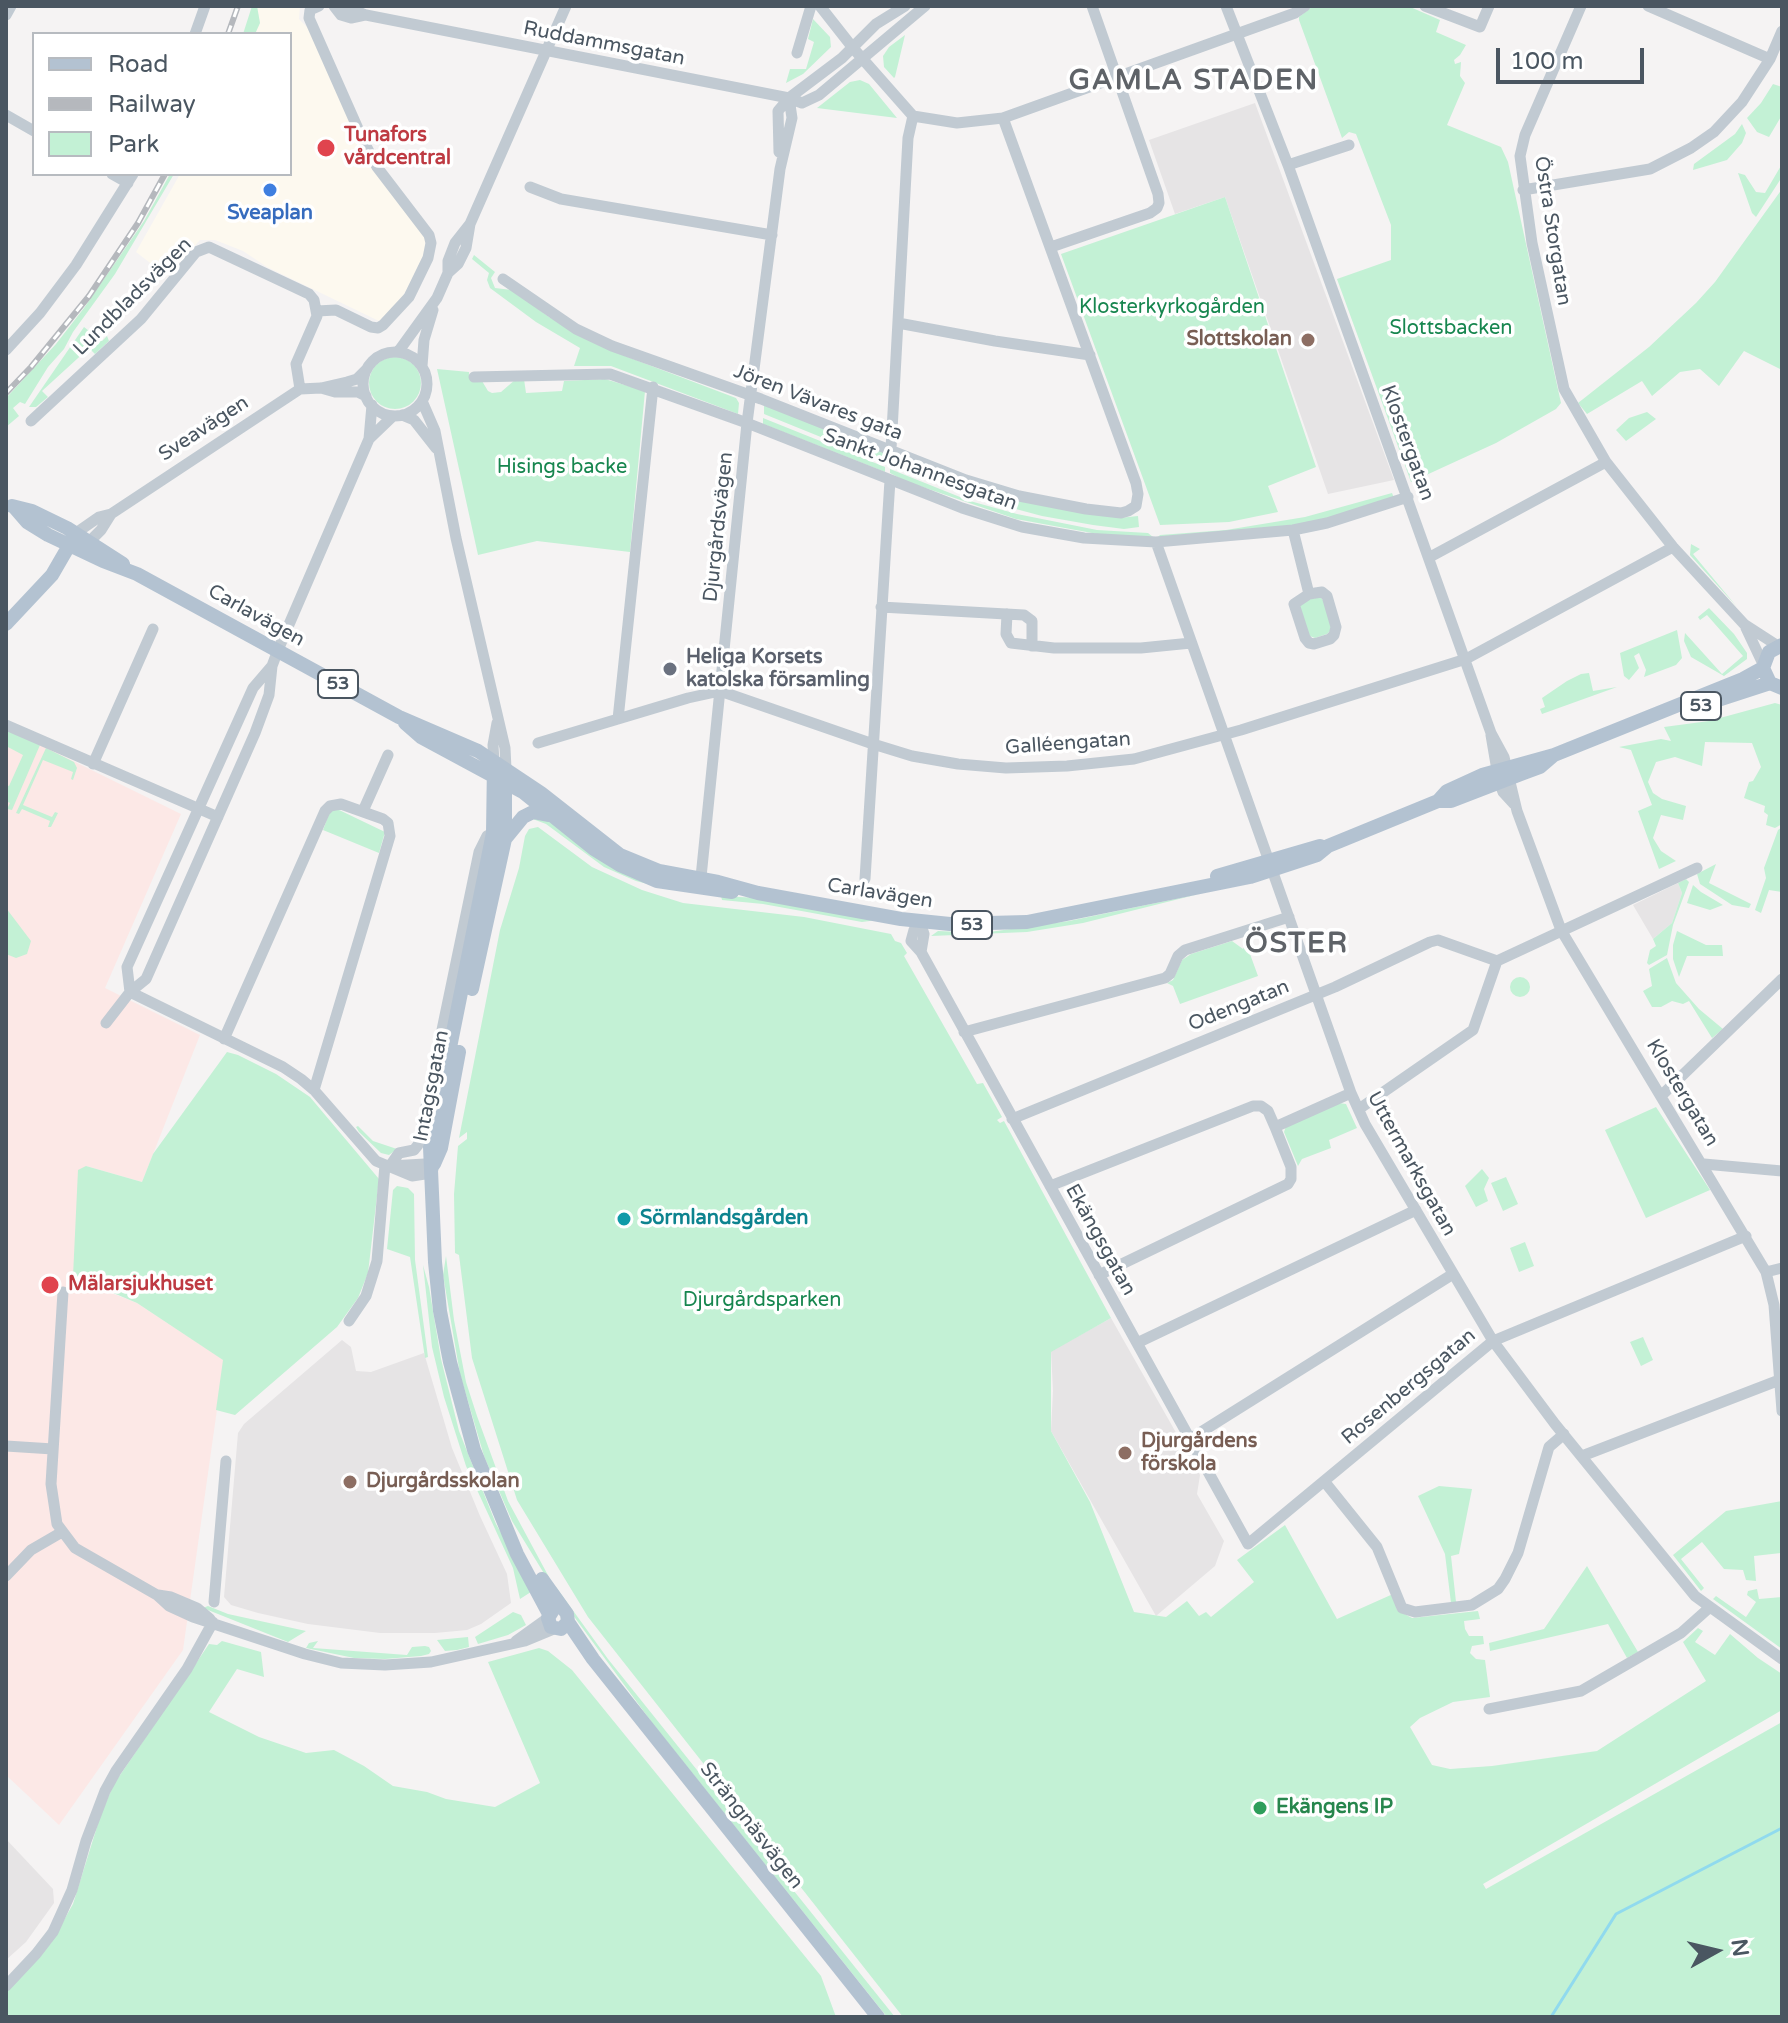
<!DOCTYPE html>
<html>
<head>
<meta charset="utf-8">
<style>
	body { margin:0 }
	#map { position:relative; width:1788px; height:2023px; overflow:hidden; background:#f5f3f3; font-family:"Varela Round",sans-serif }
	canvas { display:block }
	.frame { position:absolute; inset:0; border:8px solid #4a5661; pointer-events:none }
	.legend { position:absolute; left:32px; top:32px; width:260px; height:144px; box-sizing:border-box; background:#fff; border:2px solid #b7bbc0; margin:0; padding:10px 14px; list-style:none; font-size:24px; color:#4a5661 }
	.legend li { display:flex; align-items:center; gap:16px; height:40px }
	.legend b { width:40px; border:2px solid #b7bbc0 }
	.north { position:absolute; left:1676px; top:1911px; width:80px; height:80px; -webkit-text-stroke:6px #fff; paint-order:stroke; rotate:82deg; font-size:22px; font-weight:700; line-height:32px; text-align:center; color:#4a5661 }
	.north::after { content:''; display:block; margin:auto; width:28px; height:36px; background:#4a5661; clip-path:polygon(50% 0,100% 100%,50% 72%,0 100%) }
	.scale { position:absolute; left:1496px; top:48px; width:148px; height:36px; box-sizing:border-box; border:4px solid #4a5661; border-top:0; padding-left:10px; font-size:24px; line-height:28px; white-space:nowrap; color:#4a5661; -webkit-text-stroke:6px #fff; paint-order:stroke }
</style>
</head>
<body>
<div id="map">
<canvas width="1788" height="2023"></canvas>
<div class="frame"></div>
<ul class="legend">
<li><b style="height:10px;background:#b3c2d1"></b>Road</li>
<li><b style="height:10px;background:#b5b8bd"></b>Railway</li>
<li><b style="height:22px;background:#c3f1d5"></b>Park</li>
</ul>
<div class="north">N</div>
<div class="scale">100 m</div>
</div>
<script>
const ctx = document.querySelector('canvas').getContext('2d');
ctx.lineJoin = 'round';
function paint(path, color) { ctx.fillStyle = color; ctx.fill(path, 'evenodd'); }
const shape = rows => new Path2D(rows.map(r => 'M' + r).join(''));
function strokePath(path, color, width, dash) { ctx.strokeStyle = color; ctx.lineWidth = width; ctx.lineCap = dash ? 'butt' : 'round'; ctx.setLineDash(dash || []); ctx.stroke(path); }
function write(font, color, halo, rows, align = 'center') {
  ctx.font = font + ' "Varela Round",sans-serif'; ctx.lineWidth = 7; ctx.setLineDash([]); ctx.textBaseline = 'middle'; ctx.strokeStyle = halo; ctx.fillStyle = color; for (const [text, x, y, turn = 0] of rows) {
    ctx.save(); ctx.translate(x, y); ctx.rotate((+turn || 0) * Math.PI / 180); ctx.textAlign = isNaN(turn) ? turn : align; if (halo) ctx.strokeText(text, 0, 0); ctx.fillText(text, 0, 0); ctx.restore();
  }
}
paint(shape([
	[257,6,300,6,299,19,312,32,357,138,425,238,425,252,409,285,399,303,379,321,267,267,243,251,215,240,200,240,167,276,136,252,180,174,290,174,290,34,255,34,260,23]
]), '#fdf9ef');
paint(shape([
	[1255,103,1394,480,1328,494,1225,197,1175,214,1149,140],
	[1678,883,1682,893,1672,923,1653,939,1633,905],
	[1111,1318,1200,1475,1197,1494,1224,1541,1215,1566,1156,1616,1051,1431,1053,1391,1051,1351],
	[342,1340,351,1347,356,1371,371,1372,424,1353,452,1448,480,1516,507,1574,511,1603,481,1624,467,1630,435,1633,380,1633,308,1624,258,1613,231,1605,224,1597,238,1433,244,1424],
	[6,1839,53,1889,54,1903,26,1942,6,1960]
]), '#e6e4e5');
paint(shape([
	[6,728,181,814,105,988,200,1035,142,1182,86,1166,114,1294,137,1303,224,1360,183,1650,59,1825,6,1775]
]), '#fce8e6');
paint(shape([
	[252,6,257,6,260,23,255,34,243,34],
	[1313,6,1408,6,1440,20,1436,32,1466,45,1460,55,1454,60,1455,64,1461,62,1460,76,1465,83,1447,125,1501,147,1508,162,1561,403,1556,409,1496,443,1411,482,1337,279,1391,260,1391,225,1356,134,1349,132,1342,138,1299,20,1299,17],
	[813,19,830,37,831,47,803,74,786,83,790,69,806,69,814,42,808,39],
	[905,35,895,77,894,78,884,67,883,56,889,47],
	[860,80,869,84,897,118,817,108,850,82],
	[1773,84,1782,87,1782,115,1769,137,1757,132,1747,118,1761,103],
	[1742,124,1746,133,1742,143,1727,160,1693,170,1694,164,1735,134],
	[1782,164,1782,177,1756,217,1752,213,1738,173,1745,175,1756,192,1765,193],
	[170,174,174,174,115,274,73,332,64,349,48,367,25,404,20,402,13,408,19,416,6,427,6,398,56,344,84,308,144,221],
	[1782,189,1782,370,1744,351,1719,386,1700,369,1680,372,1652,396,1642,381,1587,414,1578,403,1649,347,1696,303,1715,282],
	[1225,197,1316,467,1268,486,1278,512,1229,522,1160,525,1061,254],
	[474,255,495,272,491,278,495,288,512,290,549,317,612,351,736,398,739,403,738,414,611,366,574,366,580,348,536,322,490,288,487,280,489,273,472,259],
	[84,327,102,341,107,336,109,341,95,354,89,348,42,391,48,397,36,407,29,407],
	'369 383a26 26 0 1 1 52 0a26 26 0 1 1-52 0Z',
	[437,369,469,372,469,379,482,381,488,391,492,393,501,392,516,379,524,379,526,393,562,391,564,381,605,379,645,391,630,552,537,541,478,555],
	[764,403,886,453,885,463,764,414],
	[1647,412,1656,419,1626,441,1616,430,1629,418],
	[763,418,885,467,885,472,763,424],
	[891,456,938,473,1119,518,1138,516,1139,527,1124,529,1093,525,1042,516,982,500,890,465],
	[890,469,970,501,1017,514,1097,530,1148,533,1153,537,1103,535,1016,519,905,481,890,473],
	[1392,493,1394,498,1345,515,1287,528,1158,537,1160,535,1226,530,1305,517],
	[1691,544,1700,549,1693,554,1737,607,1690,555],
	[1320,597,1324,601,1332,629,1327,634,1315,638,1307,635,1299,607,1306,600],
	[1709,608,1734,634,1747,653,1747,659,1724,676,1691,657,1684,641,1685,633,1722,674,1743,656,1707,615,1700,620,1698,617],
	[1677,630,1682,658,1676,665,1644,677,1646,670,1639,653,1634,656,1639,668,1629,680,1624,676,1620,653],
	[1589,673,1593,691,1617,687,1542,714,1540,709,1545,707,1542,698,1567,681,1581,674],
	[1775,703,1782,705,1782,824,1775,828,1766,825,1768,815,1764,812,1765,806,1744,798,1749,782,1753,781,1761,767,1752,743,1705,742,1702,766,1675,757,1656,762,1648,782,1653,793,1662,799,1686,806,1683,820,1661,815,1653,838,1661,851,1676,861,1659,869,1638,811,1652,805,1631,750,1619,747,1661,739,1671,741,1664,727,1709,721],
	[6,728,40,745,12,810,7,809,10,803,6,801,6,785,9,786,23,755,6,746],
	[46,748,74,762,77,768,73,780,71,779,73,772,43,760,23,805,52,817,55,812,58,813,51,827,48,827,50,821,22,809,19,814,16,813],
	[335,808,385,832,379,853,323,830,329,814],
	[544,817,671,890,636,881,604,867,546,824,530,818],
	[538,827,592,867,642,890,683,903,804,917,891,934,895,941,901,943,907,953,904,956,977,1084,983,1083,1002,1117,997,1120,1000,1123,1004,1121,1111,1318,1051,1352,1051,1431,1090,1502,1134,1612,1166,1617,1187,1601,1199,1616,1206,1612,1211,1617,1254,1582,1237,1560,1285,1525,1337,1619,1393,1594,1397,1610,1412,1618,1478,1611,1480,1619,1464,1621,1465,1629,1469,1636,1483,1636,1484,1644,1472,1646,1470,1653,1476,1659,1485,1660,1490,1697,1453,1702,1420,1718,1410,1727,1432,1765,1450,1769,1492,1766,1597,1751,1706,1681,1683,1642,1698,1628,1703,1631,1695,1642,1715,1655,1730,1634,1758,1658,1782,1674,1782,1710,1483,1884,1486,1889,1782,1722,1782,2017,903,2017,588,1617,517,1500,472,1358,459,1255,455,1253,454,1194,458,1146,467,1139,467,1132,459,1138,500,930,519,868,525,836,529,829],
	[1782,827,1782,892,1769,890,1761,913,1755,910,1766,878,1764,868,1778,830],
	[1716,864,1709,883,1751,904,1749,908,1732,905,1700,884,1697,874],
	[1686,879,1689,882,1673,925,1667,955,1649,965,1647,963,1650,950,1656,946,1653,939,1672,923,1682,893,1678,883],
	[1693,885,1701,892,1723,905,1710,910,1687,903],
	[1199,894,1083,923,1027,932,931,936,938,931,982,933,1069,921],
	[721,896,758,898,877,920,862,922,763,904,722,900],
	[6,908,31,941,27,954,16,958,6,954],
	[1677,931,1706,945,1722,945,1723,956,1687,956,1679,977,1673,959,1673,945],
	[1232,941,1243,949,1246,943,1258,976,1180,1004,1173,986,1167,983,1173,980,1182,960,1191,954],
	[1667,958,1676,983,1699,1009,1723,1029,1706,1043,1712,1038,1689,1001,1683,1004,1672,1001,1661,1007,1652,1007,1643,991,1652,986,1649,969],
	'1510 987a10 10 0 1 1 20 0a10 10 0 1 1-20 0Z',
	[227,1052,238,1055,276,1074,310,1097,379,1179,368,1273,358,1298,337,1327,235,1415,216,1410,223,1360,137,1303,73,1276,78,1170,86,1166,142,1182,153,1154],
	[1339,1103,1346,1104,1357,1128,1329,1140,1331,1148,1302,1159,1298,1166,1284,1132,1286,1126],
	[1656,1107,1710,1190,1646,1218,1605,1130],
	[358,1126,373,1141,397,1149,389,1155,381,1153,359,1132,356,1127],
	[1482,1169,1489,1178,1484,1189,1488,1201,1476,1207,1465,1186],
	[1506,1177,1518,1204,1503,1211,1491,1183],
	[397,1186,408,1188,414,1194,415,1260,428,1357,425,1358,410,1257,387,1249,393,1190],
	[1525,1242,1534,1266,1519,1272,1510,1248],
	[446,1256,454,1320,466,1382,477,1416,508,1501,550,1579,548,1580,512,1521,484,1456,460,1374,443,1275],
	[423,1265,429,1287,441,1359,459,1431,496,1524,534,1590,520,1599,513,1568,466,1466,444,1397,432,1347],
	[1643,1337,1653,1360,1641,1366,1630,1342],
	[1439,1486,1472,1489,1459,1554,1451,1556,1456,1602,1451,1603,1445,1554,1418,1496],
	[1782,1501,1782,1564,1781,1553,1754,1556,1756,1581,1746,1580,1743,1570,1724,1569,1702,1542,1681,1559,1704,1588,1701,1591,1673,1555,1726,1511],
	[1587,1566,1638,1652,1627,1658,1608,1624,1490,1651,1489,1643,1544,1629],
	[556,1587,608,1659,895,2017,887,2017,653,1724,553,1588],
	[1757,1589,1759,1599,1782,1597,1782,1649,1713,1599,1716,1596,1746,1617,1756,1602,1747,1595,1748,1591],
	[208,1606,228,1614,306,1631,288,1642,203,1608],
	[513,1612,521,1615,526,1625,508,1635,478,1644,475,1637],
	[468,1637,469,1647,457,1650,445,1651,437,1640],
	[222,1641,261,1652,264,1677,237,1669,209,1712,259,1737,306,1753,334,1750,364,1766,393,1786,427,1792,446,1799,495,1807,540,1783,488,1662,539,1648,548,1651,572,1670,821,1976,836,2017,6,2017,6,1992,51,1943,73,1904,101,1814,114,1784,209,1644,217,1645],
	[318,1641,313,1648,407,1655,412,1647,425,1646,429,1647,431,1651,429,1654,421,1656,385,1659,354,1658,306,1648,309,1643]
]), '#c3f1d5');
strokePath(shape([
	[1551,2017,1616,1914,1782,1828]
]), '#90daee', 3);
strokePath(shape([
	[334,6,341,15,351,18,365,15],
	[344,6,366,15,789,98,802,103,819,95,925,6],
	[820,6,853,48,913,116,957,123,1003,118,1295,13,1305,6],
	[1226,6,1288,165,1491,733,1504,757,1517,811,1561,930,1766,1272,1774,1305,1782,1411],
	[1425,6,1480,27,1489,6],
	[1581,6,1525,135,1520,156,1532,243,1564,389,1606,462,1673,547,1744,624,1778,646],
	[1648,6,1770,59],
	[6,15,11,6],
	[195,34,205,6],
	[797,53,811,6],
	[6,115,34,131],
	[779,152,778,111,789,98,842,58,876,24,905,6],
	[1288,165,1349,145],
	[112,174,128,183],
	[530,187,561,199,772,235],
	[1523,190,1650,169,1691,148,1714,132,1742,102,1770,59,1782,31],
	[1051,247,1150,213,1157,208,1159,203,1158,194,1092,6],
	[448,273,448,261,455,243,470,224,566,6],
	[503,279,576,329,612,346,761,399,966,480,1019,496,1086,509,1121,513,1128,511,1136,506,1138,494,1136,483,1003,118],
	[317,311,336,310,371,327,378,328,383,325,409,297,428,258,431,243,429,235,377,167,363,140,309,18,310,10,319,6],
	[898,323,995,341,1090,355],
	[6,350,40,313,76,265,133,174],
	[398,352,437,298,448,273,458,264,466,248,470,224],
	'363 384a32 32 0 1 1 64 0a32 32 0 1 1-64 0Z',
	[422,366,424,340,433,310],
	[474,377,610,374,747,423,962,508,1022,527,1084,538,1156,542,1293,530,1327,523,1408,497],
	[321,388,335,392,358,392,366,396],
	[422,401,435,431,456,538,505,748,506,769],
	[402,415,414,420,436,448],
	[31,421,141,319,196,252,209,247,309,294,314,300,317,316,296,364,300,389],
	[369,439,393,416],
	[891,449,908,138,913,116],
	[1293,530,1309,594,1294,604,1305,638,1309,643,1314,644,1330,639,1334,635,1336,627,1327,596,1322,592,1309,594],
	[76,533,99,517,111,514,300,389,321,388,347,382,357,379,367,369],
	[90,541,101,530,111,514],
	[1156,542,1351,1093,1365,1124,1493,1341,1555,1424,1695,1596,1782,1659],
	[1430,557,1606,462],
	[881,607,1024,615,1032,621,1032,646],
	[1007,614,1006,634,1011,643,1054,648,1141,648,1191,643],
	[1746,628,1763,664],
	[618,719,653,387],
	[6,725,218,817],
	[1491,735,1499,782,1503,792,1514,804],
	[538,743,688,698,720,691,873,744,912,756,958,764,1006,768,1067,766,1134,759,1241,730,1466,659,1673,547],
	[494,762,493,745,497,723],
	[93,764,153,629],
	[363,811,388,755],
	[865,879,890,480],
	[700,887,747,423,780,169,792,118,789,98],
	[920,922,914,930,911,941,921,952,1248,1544,1493,1341,1746,1236],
	[920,922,924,934,921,952],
	[130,992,283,1067,301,1079,314,1090,376,1161,412,1176,425,1174,433,1169],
	[130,992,127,967,253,688,271,667],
	[106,1023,130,992,146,979,255,733,269,695,272,666,278,650,369,439,372,405],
	[964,1032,1165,978,1170,974,1178,956,1185,950,1289,917],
	[224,1039,325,811,330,806,341,804,383,819,388,823,390,836,314,1090],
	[1662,1095,1782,979],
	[1359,1109,1473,1030,1497,961],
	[1012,1119,1335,987,1430,942,1438,940,1497,961,1697,868],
	[1704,1164,1782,1171],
	[390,1166,399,1153,414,1150,418,1145,479,852,487,836,493,833],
	[390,1166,425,1164,433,1169],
	[1050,1186,1253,1106,1261,1106,1268,1111,1275,1127,1351,1093],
	[1766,1272,1782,1268],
	[1099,1275,1288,1184,1291,1179,1291,1167,1275,1127],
	[63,1292,51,1484,57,1524,75,1548,157,1595,169,1606,193,1617,305,1654,341,1663,385,1665,431,1662,525,1641,554,1629],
	[349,1321,366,1296,377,1261,385,1165],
	[1137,1343,1416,1210],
	[1190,1439,1453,1274],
	[6,1446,53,1449],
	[1582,1456,1782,1379],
	[1324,1481,1377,1547,1402,1608,1415,1612,1472,1605,1498,1589,1505,1579,1518,1553,1549,1447,1564,1434],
	[6,1576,31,1550,62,1532],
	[158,1595,171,1597,197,1608,210,1619],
	[214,1602,226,1461],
	[516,1641,548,1618],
	[1489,1709,1581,1691,1681,1633,1709,1608],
	[6,1986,36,1954,53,1932,72,1890,86,1841,105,1791,116,1771,187,1669,213,1622]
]), '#c1cad2', 11);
strokePath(shape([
	[12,506,32,511,67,528,123,564],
	[14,507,27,522,48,535,103,561,137,574,399,717,478,751,541,793,620,855,659,871,718,882,758,893,901,919,950,924,1027,922,1250,877,1317,855,1328,846,1438,801,1451,801,1521,774,1540,767,1554,755],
	[6,624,52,575,74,537],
	[1782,645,1769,652,1763,668,1770,683,1782,688],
	[1687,710,1770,683],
	[405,723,421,737,523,792,594,849,620,865,657,881,732,892],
	[494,762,493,833,430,1147,435,1262,440,1311,450,1362,474,1450,517,1554,549,1614],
	[1438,801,1447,791,1482,775,1554,755,1743,679,1763,668],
	[505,839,523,817,533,812,548,815],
	[1217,876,1320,846],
	[472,989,505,839,505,777],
	[434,1164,441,1148,459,1052],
	[542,1579,567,1614,568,1622,593,1659,878,2017],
	[553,1610,548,1618,551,1627,561,1629,568,1622]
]), '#b3c2d1', 14);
const rail = shape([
	[228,34,238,6],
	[6,393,31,367,89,296,138,223,165,174]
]);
strokePath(rail, '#b5b8bd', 6);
strokePath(rail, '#fff', 3, [9]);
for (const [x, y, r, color] of [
	[326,148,10,"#e0444e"],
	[270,190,8,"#3f7fe0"],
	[1308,340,8,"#8d6e63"],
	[670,669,8,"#6b7280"],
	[624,1219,8,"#0f9aa8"],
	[50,1285,10,"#e0444e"],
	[1125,1453,8,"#8d6e63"],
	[350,1482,8,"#8d6e63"],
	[1260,1808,8,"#2e9e5b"]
]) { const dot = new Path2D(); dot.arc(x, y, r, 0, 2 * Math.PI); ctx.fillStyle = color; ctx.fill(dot); strokePath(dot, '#fff', 3); }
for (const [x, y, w] of [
	[338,684,40],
	[1701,706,40],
	[972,925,40]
]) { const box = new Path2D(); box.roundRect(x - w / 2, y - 14, w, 28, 6); ctx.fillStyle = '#fff'; ctx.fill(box); strokePath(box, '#4a5661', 2); }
write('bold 18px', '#4a5661', null, [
	["53",338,684],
	["53",1701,706],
	["53",972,925]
]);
write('20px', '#4a5661', '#fff', [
	["Ruddammsgatan",604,44,11],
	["Östra Storgatan",1552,231,81],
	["Lundbladsvägen",133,297,-45],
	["Jören Vävares gata",818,403,21],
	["Sveavägen",204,429,-33],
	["Klostergatan",1407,443,70],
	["Sankt Johannesgatan",920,470,20],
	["Djurgårdsvägen",719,527,-84],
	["Carlavägen",256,616,29],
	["Galléengatan",1068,744,-4],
	["Carlavägen",880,894,9],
	["Odengatan",1239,1006,-22],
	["Intagsgatan",432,1086,-79],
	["Klostergatan",1682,1093,59],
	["Uttermarksgatan",1411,1164,61],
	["Ekängsgatan",1100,1240,61],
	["Rosenbergsgatan",1409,1387,-40],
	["Strängnäsvägen",751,1826,52]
]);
write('bold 20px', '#be3a42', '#fff', [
	["Tunafors",344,136],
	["vårdcentral",344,159],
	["Mälarsjukhuset",68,1285]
], 'left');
write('bold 20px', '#366cbe', '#fff', [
	["Sveaplan",270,214]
]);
write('20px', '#17864f', '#fff', [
	["Klosterkyrkogården",1172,308],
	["Slottsbacken",1451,329],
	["Hisings backe",562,468],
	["Djurgårdsparken",762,1301]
]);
write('bold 20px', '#785e54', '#fff', [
	["Slottskolan",1292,340,"right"],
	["Djurgårdens",1141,1442],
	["förskola",1141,1465],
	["Djurgårdsskolan",366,1482]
], 'left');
write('bold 20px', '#5b616d', '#fff', [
	["Heliga Korsets",686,658],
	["katolska församling",686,681]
], 'left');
write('bold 20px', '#0d838f', '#fff', [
	["Sörmlandsgården",640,1219]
], 'left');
write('bold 20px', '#27864d', '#fff', [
	["Ekängens IP",1276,1808]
], 'left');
ctx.letterSpacing = '2px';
write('bold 28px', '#5f6368', '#fff', [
	["GAMLA STADEN",1194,82],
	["ÖSTER",1297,945]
]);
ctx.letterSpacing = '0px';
</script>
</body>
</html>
